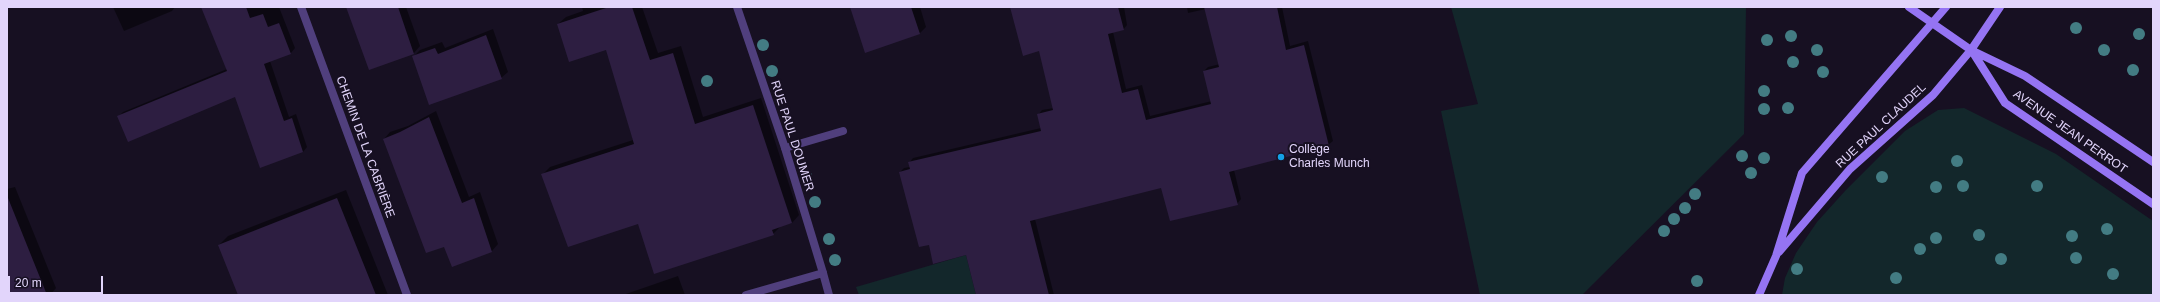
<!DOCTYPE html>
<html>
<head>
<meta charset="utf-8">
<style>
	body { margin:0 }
	#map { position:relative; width:2160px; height:302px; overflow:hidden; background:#171022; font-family:Arial,sans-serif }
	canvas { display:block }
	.frame { position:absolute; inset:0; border:8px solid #e2d5fb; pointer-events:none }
	.scale { position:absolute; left:8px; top:276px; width:95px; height:18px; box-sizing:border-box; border:2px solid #e2d5fb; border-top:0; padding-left:5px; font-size:12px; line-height:14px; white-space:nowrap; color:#e2d5fb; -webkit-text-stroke:3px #171022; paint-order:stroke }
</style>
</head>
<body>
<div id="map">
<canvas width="2160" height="302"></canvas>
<div class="frame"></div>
<div class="scale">20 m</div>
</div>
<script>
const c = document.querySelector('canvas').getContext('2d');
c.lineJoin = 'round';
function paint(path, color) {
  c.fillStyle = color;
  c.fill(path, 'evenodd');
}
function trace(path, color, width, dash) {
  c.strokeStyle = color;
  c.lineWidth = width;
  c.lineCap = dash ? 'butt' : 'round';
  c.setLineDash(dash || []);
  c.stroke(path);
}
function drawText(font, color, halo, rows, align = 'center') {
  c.font = font + ' Arial,sans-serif';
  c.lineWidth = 4;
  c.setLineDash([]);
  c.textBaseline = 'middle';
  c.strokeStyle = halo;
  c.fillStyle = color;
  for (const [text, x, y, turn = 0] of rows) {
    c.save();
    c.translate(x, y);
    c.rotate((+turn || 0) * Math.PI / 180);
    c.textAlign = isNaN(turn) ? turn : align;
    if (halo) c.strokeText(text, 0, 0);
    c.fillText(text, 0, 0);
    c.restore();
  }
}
paint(new Path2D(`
	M 1451,7 L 1746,7 L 1744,134 L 1582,295 L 1480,295 L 1441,111 L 1478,104 Z
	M 1964,108 L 2056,154 L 2153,221 L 2153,295 L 1782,295 L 1785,278 L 1796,253 L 1817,222 L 1845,191 L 1905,131 L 1938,110 Z
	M 966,255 L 976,295 L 859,295 L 856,287 Z`), '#13272b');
paint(new Path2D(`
	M 113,7 L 175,7 L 172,11 L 124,31 Z
	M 202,7 L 279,7 L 295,48 L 291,53 L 270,61 L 289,117 L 296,114 L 307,147 L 303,152 L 236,95 L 118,117 L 123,112 L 227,69 Z
	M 347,7 L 406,7 L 420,46 L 414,53 L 370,69 Z
	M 582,7 L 642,7 L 658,53 L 681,46 L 703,117 L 761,98 L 799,215 L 792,223 L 781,226 L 773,234 L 638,222 L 543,174 L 550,167 L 633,140 L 607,49 L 558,24 L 566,17 L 583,11 Z
	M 851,7 L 920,7 L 926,27 L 920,33 Z
	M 1011,7 L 1124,7 L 1127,25 L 1123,30 L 1113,32 L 1126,89 L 1142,85 L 1150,116 L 1212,101 L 1204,71 L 1208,67 L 1220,64 L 1206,9 L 1188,13 L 1187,7 L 1282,7 L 1290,46 L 1308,41 L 1333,141 L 1328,145 L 1234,170 L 1241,199 L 1237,204 L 1161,187 L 1035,219 L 1054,295 L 977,295 L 967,254 L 929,244 L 900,172 L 904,168 L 910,167 L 909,163 L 913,158 L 1041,128 L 1038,115 L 1042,110 L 1054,108 L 1040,50 Z
	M 493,29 L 508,72 L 501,78 L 413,57 L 420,50 L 442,42 L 445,48 Z
	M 436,111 L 469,197 L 480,192 L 498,244 L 492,251 L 453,265 L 445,245 L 384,139 L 390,132 L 408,126 Z
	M 15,187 L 56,288 L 50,295 L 7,295 L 7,189 Z
	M 346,190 L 388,295 L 239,295 L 219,245 L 228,236 Z
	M 678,276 L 685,295 L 623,295 Z`), '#0007');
paint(new Path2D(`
	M 201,7 L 246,7 L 250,18 L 263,14 L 268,27 L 279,23 L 291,54 L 264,64 L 284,121 L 292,118 L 303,152 L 260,168 L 235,97 L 128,142 L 117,116 L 227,71 Z
	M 346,7 L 398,7 L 414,54 L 369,70 Z
	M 609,7 L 632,7 L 650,60 L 673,53 L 695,124 L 753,105 L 792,223 L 772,230 L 774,235 L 654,274 L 638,224 L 568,247 L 541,174 L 634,144 L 606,50 L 569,62 L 557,24 Z
	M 850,7 L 911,7 L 920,34 L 865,53 Z
	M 1010,7 L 1118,7 L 1124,30 L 1108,34 L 1122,93 L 1138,89 L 1146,120 L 1211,104 L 1203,71 L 1219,67 L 1204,7 L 1277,7 L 1286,50 L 1304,45 L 1329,146 L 1229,172 L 1238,205 L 1170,221 L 1161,188 L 1030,221 L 1049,295 L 976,295 L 966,255 L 933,264 L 929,245 L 919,247 L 899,172 L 910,169 L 908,162 L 1041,131 L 1037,114 L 1053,110 L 1039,51 L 1023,56 Z
	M 486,35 L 502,79 L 429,105 L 412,56 L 435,48 L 438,54 Z
	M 429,117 L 462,203 L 474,198 L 492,252 L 452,267 L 444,247 L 426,253 L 383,139 L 400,132 Z
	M 7,198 L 8,198 L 47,295 L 7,295 Z
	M 337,198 L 376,295 L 238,295 L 218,245 Z`), '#2d1e41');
trace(new Path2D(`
	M 823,273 L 785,148 L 843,131`), '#503f7d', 8);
trace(new Path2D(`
	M 301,7 L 407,295
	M 737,7 L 785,148
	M 746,295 L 823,273 L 829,295`), '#503f7d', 8);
trace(new Path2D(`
	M 1909,7 L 1971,50 L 2025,76 L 2153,162
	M 1972,51 L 2005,103 L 2153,204
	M 1779,252 L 1850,169 L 1933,95 L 1971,50 L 2000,7
	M 1759,295 L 1776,256 L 1802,173 L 1946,7`), '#9574f3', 8);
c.fillStyle = '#437c83';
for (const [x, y] of [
	[2076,28],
	[2139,34],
	[1791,36],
	[1767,40],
	[763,45],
	[1817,50],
	[2104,50],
	[1793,62],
	[2133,70],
	[772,71],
	[1823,72],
	[707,81],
	[1764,91],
	[1788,108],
	[1764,109],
	[1742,156],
	[1764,158],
	[1957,161],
	[1751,173],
	[806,176],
	[1882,177],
	[1963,186],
	[2037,186],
	[1936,187],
	[1695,194],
	[815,202],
	[1685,208],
	[1674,219],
	[2107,229],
	[1664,231],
	[1979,235],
	[2072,236],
	[1936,238],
	[829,239],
	[1920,249],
	[2076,258],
	[2001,259],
	[835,260],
	[1797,269],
	[2113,274],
	[1896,278],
	[1697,281]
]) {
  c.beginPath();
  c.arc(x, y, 6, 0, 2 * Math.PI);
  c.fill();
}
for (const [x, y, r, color] of [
	[1281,157,4,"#14a0e7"]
]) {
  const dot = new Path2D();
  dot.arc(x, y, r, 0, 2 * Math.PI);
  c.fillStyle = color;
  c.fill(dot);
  trace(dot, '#171022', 1.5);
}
drawText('12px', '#e2d5fb', '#171022', [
	["RUE PAUL CLAUDEL",1881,126,-43],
	["AVENUE JEAN PERROT",2070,132,35],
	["RUE PAUL DOUMER",792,136,72],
	["CHEMIN DE LA CABRIÈRE",365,147,70]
]);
drawText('12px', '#e2d5fb', '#171022', [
	["Collège",1289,150],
	["Charles Munch",1289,164]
], 'left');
</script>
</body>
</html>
